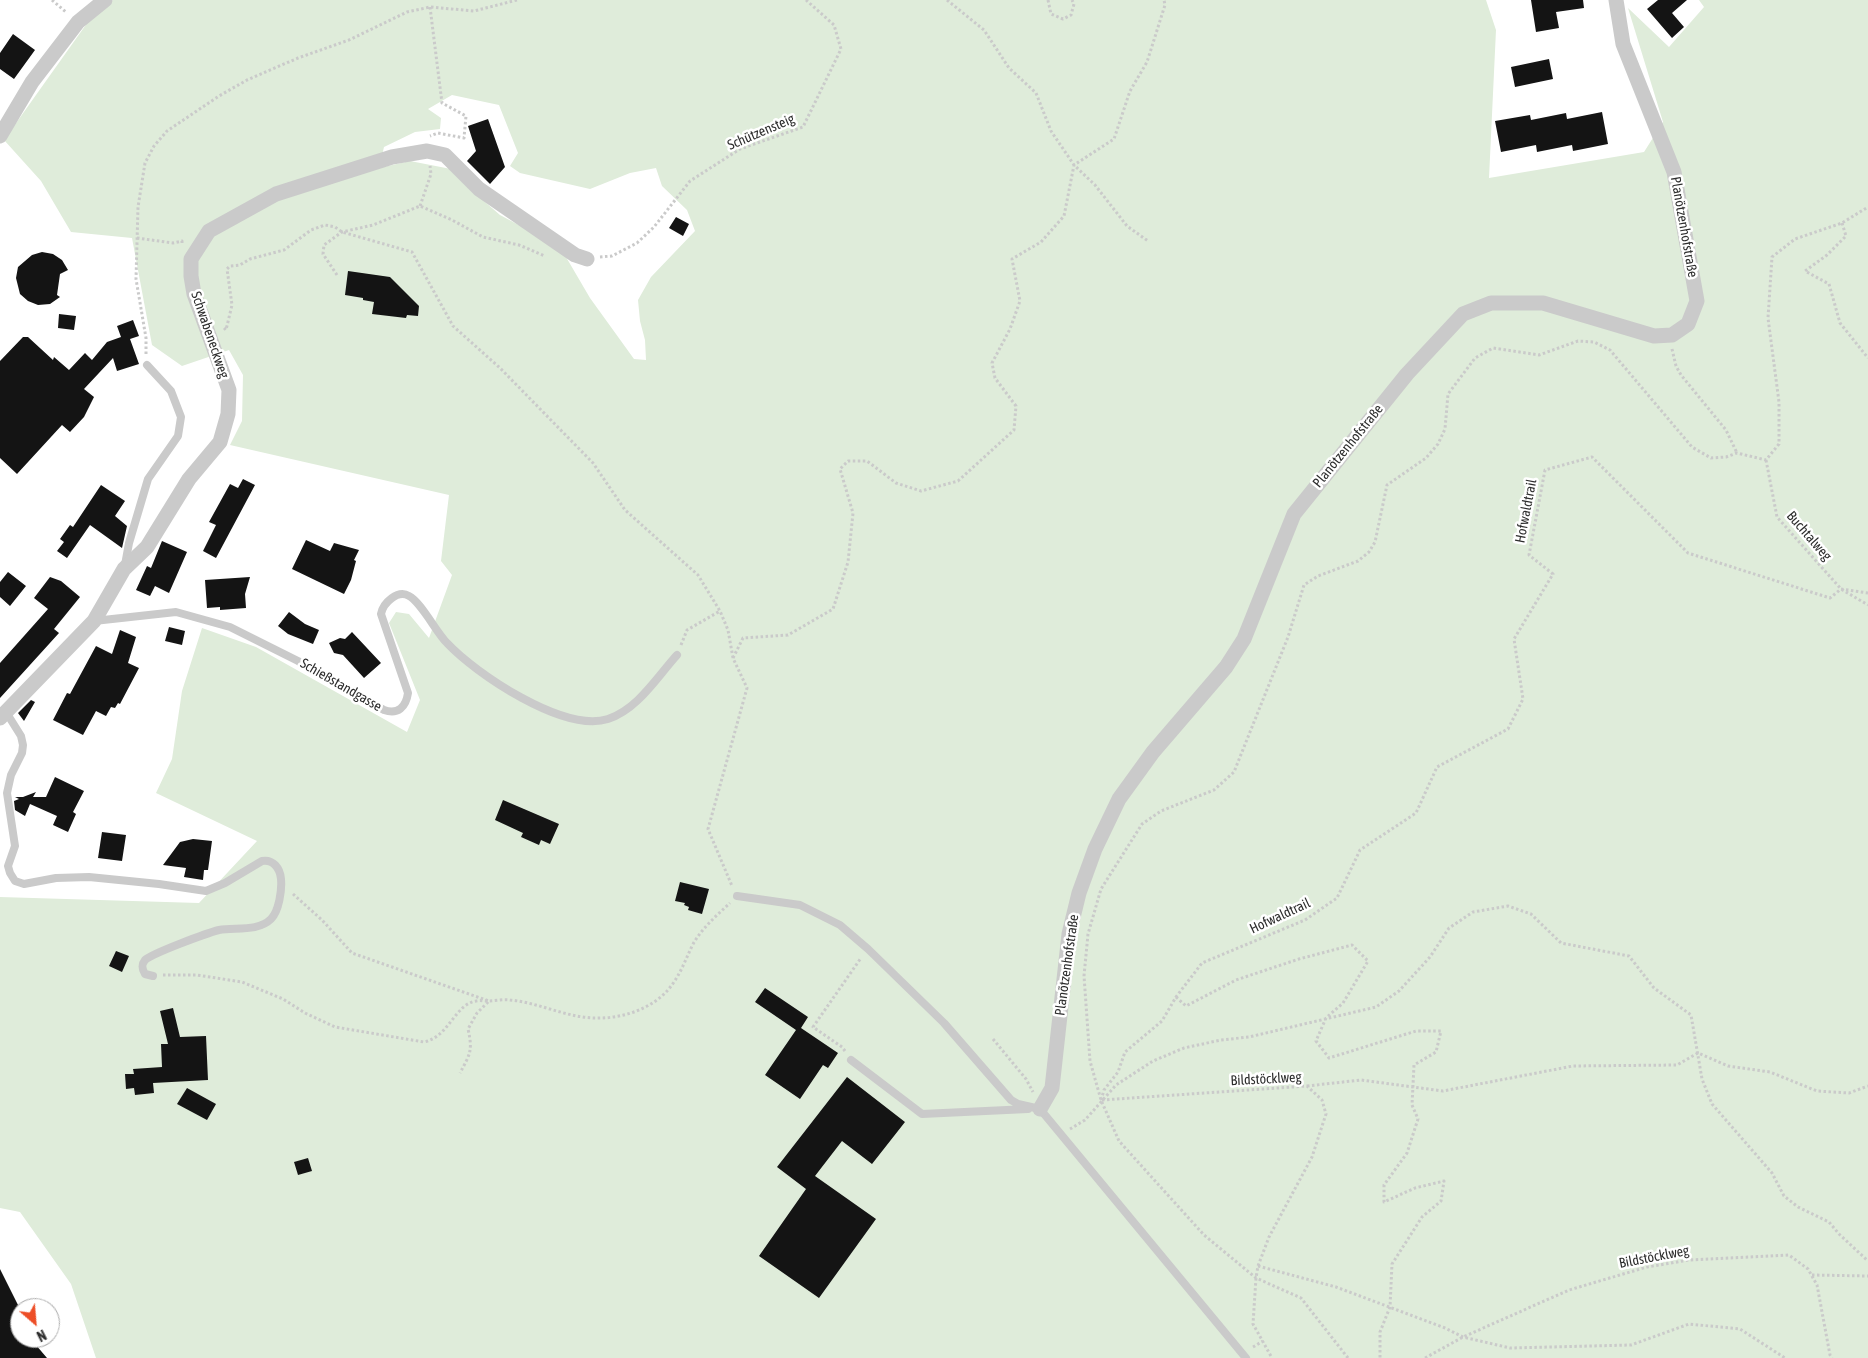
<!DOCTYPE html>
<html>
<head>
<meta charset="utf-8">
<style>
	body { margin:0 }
	#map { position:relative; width:1868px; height:1358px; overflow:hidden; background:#fff; font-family:"Asap Condensed",sans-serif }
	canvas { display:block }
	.north { position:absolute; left:10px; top:1298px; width:50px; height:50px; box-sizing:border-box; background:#fff; border:1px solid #ababab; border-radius:50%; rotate:153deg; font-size:14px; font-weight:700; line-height:20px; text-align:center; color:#2d2d2d }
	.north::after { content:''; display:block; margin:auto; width:18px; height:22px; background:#ed4e27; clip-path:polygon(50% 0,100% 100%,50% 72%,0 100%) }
</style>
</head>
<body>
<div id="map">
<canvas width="1868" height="1358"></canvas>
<div class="north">N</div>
</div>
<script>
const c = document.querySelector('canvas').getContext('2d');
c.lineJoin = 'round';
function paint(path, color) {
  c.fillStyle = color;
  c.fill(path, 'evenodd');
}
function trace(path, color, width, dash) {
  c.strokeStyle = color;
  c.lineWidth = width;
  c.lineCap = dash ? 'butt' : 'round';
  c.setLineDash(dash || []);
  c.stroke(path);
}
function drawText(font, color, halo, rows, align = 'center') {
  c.font = font + ' "Asap Condensed",sans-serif';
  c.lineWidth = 5;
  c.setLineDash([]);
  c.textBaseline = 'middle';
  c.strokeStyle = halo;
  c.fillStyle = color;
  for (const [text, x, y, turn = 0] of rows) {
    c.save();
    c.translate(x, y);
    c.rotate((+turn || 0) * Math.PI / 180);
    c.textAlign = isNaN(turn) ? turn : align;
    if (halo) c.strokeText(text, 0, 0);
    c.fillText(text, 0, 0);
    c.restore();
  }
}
paint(new Path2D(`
	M 113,0 L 1486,0 L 1496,30 L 1489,178 L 1644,152 L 1663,122 L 1628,8 L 1669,47 L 1704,7 L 1699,0 L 1868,0 L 1868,1358 L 96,1358 L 71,1284 L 20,1212 L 0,1208 L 0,897 L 199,903 L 257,841 L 156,793 L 172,759 L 182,691 L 202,628 L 256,647 L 407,732 L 420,700 L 389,623 L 396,612 L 409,614 L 429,638 L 452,575 L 441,561 L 449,495 L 230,445 L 242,421 L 243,375 L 229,350 L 182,366 L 152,345 L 132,238 L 71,232 L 41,181 L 4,140 L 90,19 ZM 452,95 L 499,105 L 518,153 L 510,166 L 520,173 L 590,189 L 630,173 L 656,168 L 662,186 L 687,210 L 695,231 L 651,277 L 638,300 L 640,321 L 645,340 L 646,360 L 634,359 L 590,298 L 566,257 L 530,231 L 500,215 L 469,188 L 451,169 L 410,161 L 379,168 L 384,147 L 415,132 L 440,129 L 441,118 L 428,109 Z`), '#dfecda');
paint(new Path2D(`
	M 1531,0 L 1583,0 L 1584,8 L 1556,12 L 1559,28 L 1536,32 Z
	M 1658,0 L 1687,0 L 1672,13 L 1684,27 L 1672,38 L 1647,9 Z
	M 13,34 L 35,50 L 14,79 L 0,69 L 0,53 Z
	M 1549,59 L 1553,79 L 1515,87 L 1511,67 Z
	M 1602,112 L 1608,144 L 1573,151 L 1572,145 L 1537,152 L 1536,145 L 1501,152 L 1495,121 L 1530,115 L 1531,120 L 1566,113 L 1567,119 Z
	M 488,119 L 505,167 L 490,184 L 467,161 L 476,151 L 468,126 Z
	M 676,217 L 689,224 L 683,236 L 669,228 Z
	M 42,252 L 53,254 L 62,260 L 68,270 L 60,274 L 57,295 L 60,297 L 50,304 L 38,305 L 28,301 L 20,294 L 16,278 L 18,267 L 32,255 Z
	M 348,271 L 390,277 L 419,306 L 418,316 L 407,315 L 406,318 L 372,314 L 374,302 L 363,300 L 363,298 L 345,295 Z
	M 59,314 L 76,316 L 74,330 L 58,328 Z
	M 133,320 L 139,336 L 130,339 L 139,364 L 117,371 L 113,358 L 84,389 L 94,397 L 84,417 L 70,432 L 62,425 L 17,474 L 0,458 L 0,361 L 23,337 L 28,337 L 53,360 L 54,357 L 69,370 L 85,353 L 92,360 L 107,342 L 121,337 L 117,326 Z
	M 243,479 L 255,485 L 216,558 L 203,551 L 216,525 L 209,522 L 230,484 L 238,488 Z
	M 101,485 L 125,501 L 115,516 L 127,526 L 122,548 L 90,525 L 67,558 L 57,551 L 64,542 L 60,539 L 70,525 L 73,527 Z
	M 306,540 L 330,551 L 334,543 L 359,550 L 354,560 L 356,561 L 351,580 L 344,594 L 292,569 Z
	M 162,541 L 187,552 L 169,593 L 155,586 L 150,596 L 136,590 L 147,566 L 151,568 Z
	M 8,572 L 26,586 L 10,606 L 0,597 L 0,582 Z
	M 50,577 L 61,581 L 80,597 L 54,629 L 59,633 L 0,698 L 0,663 L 48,609 L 34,598 Z
	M 250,577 L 245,594 L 246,608 L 220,610 L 220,607 L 207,608 L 205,580 Z
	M 289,612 L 305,624 L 319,630 L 313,644 L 288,634 L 278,626 Z
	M 169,627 L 185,631 L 182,645 L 165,641 Z
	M 120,630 L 136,637 L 128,663 L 139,668 L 120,704 L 118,703 L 115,708 L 111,707 L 106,716 L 96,711 L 83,735 L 53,720 L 67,693 L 70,694 L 96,646 L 112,654 Z
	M 352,632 L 381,663 L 364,678 L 343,655 L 334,653 L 329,643 L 340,638 L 345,639 Z
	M 31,700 L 35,702 L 24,721 L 18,713 Z
	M 55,777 L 84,791 L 73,812 L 76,814 L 68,832 L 53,825 L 57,816 L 30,804 L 25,816 L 15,810 L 14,801 L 19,799 L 15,797 L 23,797 L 36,792 L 33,797 L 46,797 Z
	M 503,800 L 559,824 L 550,844 L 541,840 L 539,845 L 521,837 L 523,833 L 495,820 Z
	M 102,832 L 126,835 L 122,861 L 98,858 Z
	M 193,839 L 212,841 L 208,870 L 204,870 L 203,880 L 184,877 L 186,868 L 163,865 L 180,842 Z
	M 680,882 L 709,889 L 702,914 L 688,910 L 689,907 L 684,905 L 685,903 L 675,901 Z
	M 116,951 L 129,956 L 122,972 L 109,966 Z
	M 765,988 L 808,1017 L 801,1028 L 838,1053 L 828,1068 L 823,1065 L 800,1099 L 765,1075 L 796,1030 L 755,1002 Z
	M 173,1008 L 180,1037 L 206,1036 L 208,1080 L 153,1083 L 154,1093 L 135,1095 L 134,1088 L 126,1089 L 125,1074 L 134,1074 L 133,1069 L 162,1067 L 161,1044 L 168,1044 L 160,1011 Z
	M 847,1077 L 905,1122 L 872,1164 L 842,1141 L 815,1176 L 876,1219 L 819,1298 L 759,1256 L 806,1189 L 777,1167 Z
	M 187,1088 L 216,1104 L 207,1120 L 177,1104 Z
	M 308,1158 L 312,1171 L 298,1175 L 294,1162 Z
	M 0,1269 L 20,1309 L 20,1338 L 30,1338 L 47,1358 L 0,1358 Z`), '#141414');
trace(new Path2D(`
	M 52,0 L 67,13
	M 947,0 L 984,30 L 1009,68 L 1036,93 L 1051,131 L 1074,165 L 1095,185 L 1127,226 L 1148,241
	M 1048,0 L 1051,14 L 1063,19 L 1071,15 L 1074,4 L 1072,0
	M 430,7 L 442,103 L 466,116 L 464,138 L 438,133 L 430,136
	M 420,206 L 431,174 L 430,166
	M 1842,223 L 1846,236 L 1827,255 L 1805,271 L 1829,284 L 1840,323 L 1868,358
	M 137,238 L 173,243 L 182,241 L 182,243
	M 600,257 L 612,256 L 637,243 L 654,227 L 690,181 L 740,149 L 803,127 L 841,49 L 834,25 L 806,0
	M 337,275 L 323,254 L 324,245 L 342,232 L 373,225 L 420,206 L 452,220 L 483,237 L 519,245 L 545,256
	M 224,328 L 226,330 L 232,305 L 227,269 L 230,266 L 240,265 L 250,259 L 284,250 L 311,230 L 325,225 L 335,227 L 342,232 L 412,252 L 453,326 L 500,368 L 593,463 L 625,510 L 698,575 L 720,611 L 728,630 L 733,658 L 747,688 L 708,829 L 732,886
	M 1672,349 L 1676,366 L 1681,375 L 1726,430 L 1737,453
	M 146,354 L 146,338 L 136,279 L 138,207 L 145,163 L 154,146 L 167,131 L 219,96 L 247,80 L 298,58 L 349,40 L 407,12 L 430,7 L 474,11 L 517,0
	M 1766,460 L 1777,517 L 1841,589 L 1868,605
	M 681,645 L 687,630 L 720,611
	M 733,658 L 743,638 L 788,635 L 833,609 L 848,562 L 853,513 L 840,469 L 848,461 L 867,461 L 896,483 L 921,491 L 958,481 L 1014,430 L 1016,406 L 995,378 L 992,363 L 1010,329 L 1020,301 L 1012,259 L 1041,242 L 1064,216 L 1074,165 L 1114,139 L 1130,91 L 1147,62 L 1165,5 L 1164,0
	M 293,894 L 322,920 L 352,953 L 489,1001 L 477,1013 L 468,1029 C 473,1051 470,1054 460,1073
	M 163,975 L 197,975 L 242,982 L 283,999 L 305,1013 L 335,1027 L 424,1042 C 449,1037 455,1004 476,1001 C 480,1000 484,1001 488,1001 C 495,1001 503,999 510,1000 C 533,1002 555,1012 577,1016 C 606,1022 641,1015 663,995 C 678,981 684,963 692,946 C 701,929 716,916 730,903
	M 1176,997 L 1186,1006 L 1236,980 L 1299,959 L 1352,945 L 1368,961 L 1343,1003 L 1326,1018 L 1316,1041 L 1329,1058 L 1416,1031 L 1441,1031 L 1436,1052 L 1414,1065 L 1412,1105 L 1418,1119 L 1407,1153 L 1384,1185 L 1384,1202 L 1415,1188 L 1444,1181 L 1441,1201 L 1422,1217 L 1392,1264 L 1390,1307 L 1380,1332 L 1380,1358
	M 993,1039 L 1026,1079 L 1033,1092
	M 845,1051 L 842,1047 L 813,1027 L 861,958
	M 1307,1086 L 1361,1080 L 1443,1091 L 1573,1066 L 1677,1065 L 1698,1053 L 1728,1066 L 1770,1072 L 1817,1091 L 1849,1093 L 1868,1086
	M 1101,1100 L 1104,1090 L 1118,1072 L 1125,1052 L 1162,1021 L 1176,997 L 1202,963 L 1305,920 L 1337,898 L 1360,850 L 1416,813 L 1437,767 L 1508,729 L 1523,699 L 1514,639 L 1553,574 L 1529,555 L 1545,470 L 1592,457 L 1688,553 L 1830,598 L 1841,589 L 1868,593
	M 1102,1100 L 1307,1086 L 1322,1100 L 1326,1114 L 1312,1157 L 1269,1237 L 1258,1266 L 1256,1278 L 1253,1324 L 1272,1358
	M 1070,1129 L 1085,1120 L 1116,1085 L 1153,1061 L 1184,1048 L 1221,1040 L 1249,1037 L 1376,1007 L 1399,991 L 1430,957 L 1449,928 L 1473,912 L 1508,906 L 1531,914 L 1561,943 L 1629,956 L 1654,988 L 1691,1015 L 1702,1079 L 1712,1104 L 1772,1173 L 1784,1196 L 1798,1207 L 1829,1222 L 1839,1234 L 1868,1261
	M 1258,1266 L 1336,1287 L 1445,1328 L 1463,1337 L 1510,1348 L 1631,1345 L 1689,1324 L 1740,1329 L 1785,1358
	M 1812,1275 L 1868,1276
	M 1253,1347 L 1263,1341
	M 1348,1358 L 1301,1298 L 1256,1278 L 1204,1235 L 1119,1141 L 1101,1100 L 1090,1061 L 1084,976 L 1088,934 L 1101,889 L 1142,824 L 1161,811 L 1214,790 L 1234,772 L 1288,637 L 1304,585 L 1318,576 L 1358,561 L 1369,552 L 1375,542 L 1387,485 L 1426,458 L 1438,444 L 1445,429 L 1448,394 L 1475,358 L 1493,348 L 1539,355 L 1578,341 L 1594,342 L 1610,350 L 1692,447 L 1711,458 L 1726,457 L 1737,453 L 1766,460 L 1779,444 L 1779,402 L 1768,318 L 1772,257 L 1795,239 L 1842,223 L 1868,207
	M 1425,1358 L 1463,1337 L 1569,1290 L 1647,1267 L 1689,1260 L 1789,1255 L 1808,1269 L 1817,1285 L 1830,1355 L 1832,1358`), '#cacaca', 3, [2.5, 2.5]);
trace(new Path2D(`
	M 125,565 L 129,543 L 148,479 L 178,436 L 181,417 L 171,391 L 147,365
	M 94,621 L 176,612 L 230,627 L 298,661 L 384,710 C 398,715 406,707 408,693 L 381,614 C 383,603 398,589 409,596 C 421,602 436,632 447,643 C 476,674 564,733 608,719 C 638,709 657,677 677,655
	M 6,712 L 21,736 L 23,745 L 22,753 L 11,775 L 7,793 L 15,846 L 8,866 L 10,873 L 15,881 L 24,884 L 56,878 L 89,877 L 159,884 L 206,891 L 225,883 L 262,861 C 273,859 280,868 281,879 C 282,890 279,911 271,919 C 258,932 235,927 219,930 C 207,933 153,953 145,960 C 141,965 142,969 145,974 L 153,976
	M 737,896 L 800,905 L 840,925 L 868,949 L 944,1023 L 1011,1100 L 1018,1104 L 1040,1109 L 1246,1358
	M 851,1060 L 922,1114 L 1028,1109`), '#cacaca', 8);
trace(new Path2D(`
	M 0,136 L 32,82 L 78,22 L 105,0
	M 0,718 L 94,621 L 124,569 L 147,547 L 189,479 L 220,442 L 228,414 L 229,390 L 194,294 L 191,276 L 191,259 L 209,231 L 276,194 L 392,157 L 427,151 L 445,155 L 479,189 L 575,255 L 587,259
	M 1040,1109 L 1052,1088 L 1069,934 L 1079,893 L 1095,849 L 1119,799 L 1153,752 L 1226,667 L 1244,639 L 1294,514 L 1407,374 L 1463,314 L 1491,303 L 1543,303 L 1654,336 L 1672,335 L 1688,324 L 1697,301 L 1674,172 L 1623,44 L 1616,0`), '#cacaca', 15);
drawText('14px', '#2d2d2d', '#fff', [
	["Schützensteig",761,132,-23],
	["Planötzenhofstraße",1684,227,80],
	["Schwabeneckweg",210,335,71],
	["Planötzenhofstraße",1348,446,-51],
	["Hofwaldtrail",1526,511,-79],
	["Buchtalweg",1809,536,49],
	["Schießstandgasse",341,685,30],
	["Hofwaldtrail",1280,916,-25],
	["Planötzenhofstraße",1067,965,-82],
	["Bildstöcklweg",1266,1079,-3],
	["Bildstöcklweg",1654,1257,-11]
]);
</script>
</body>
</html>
